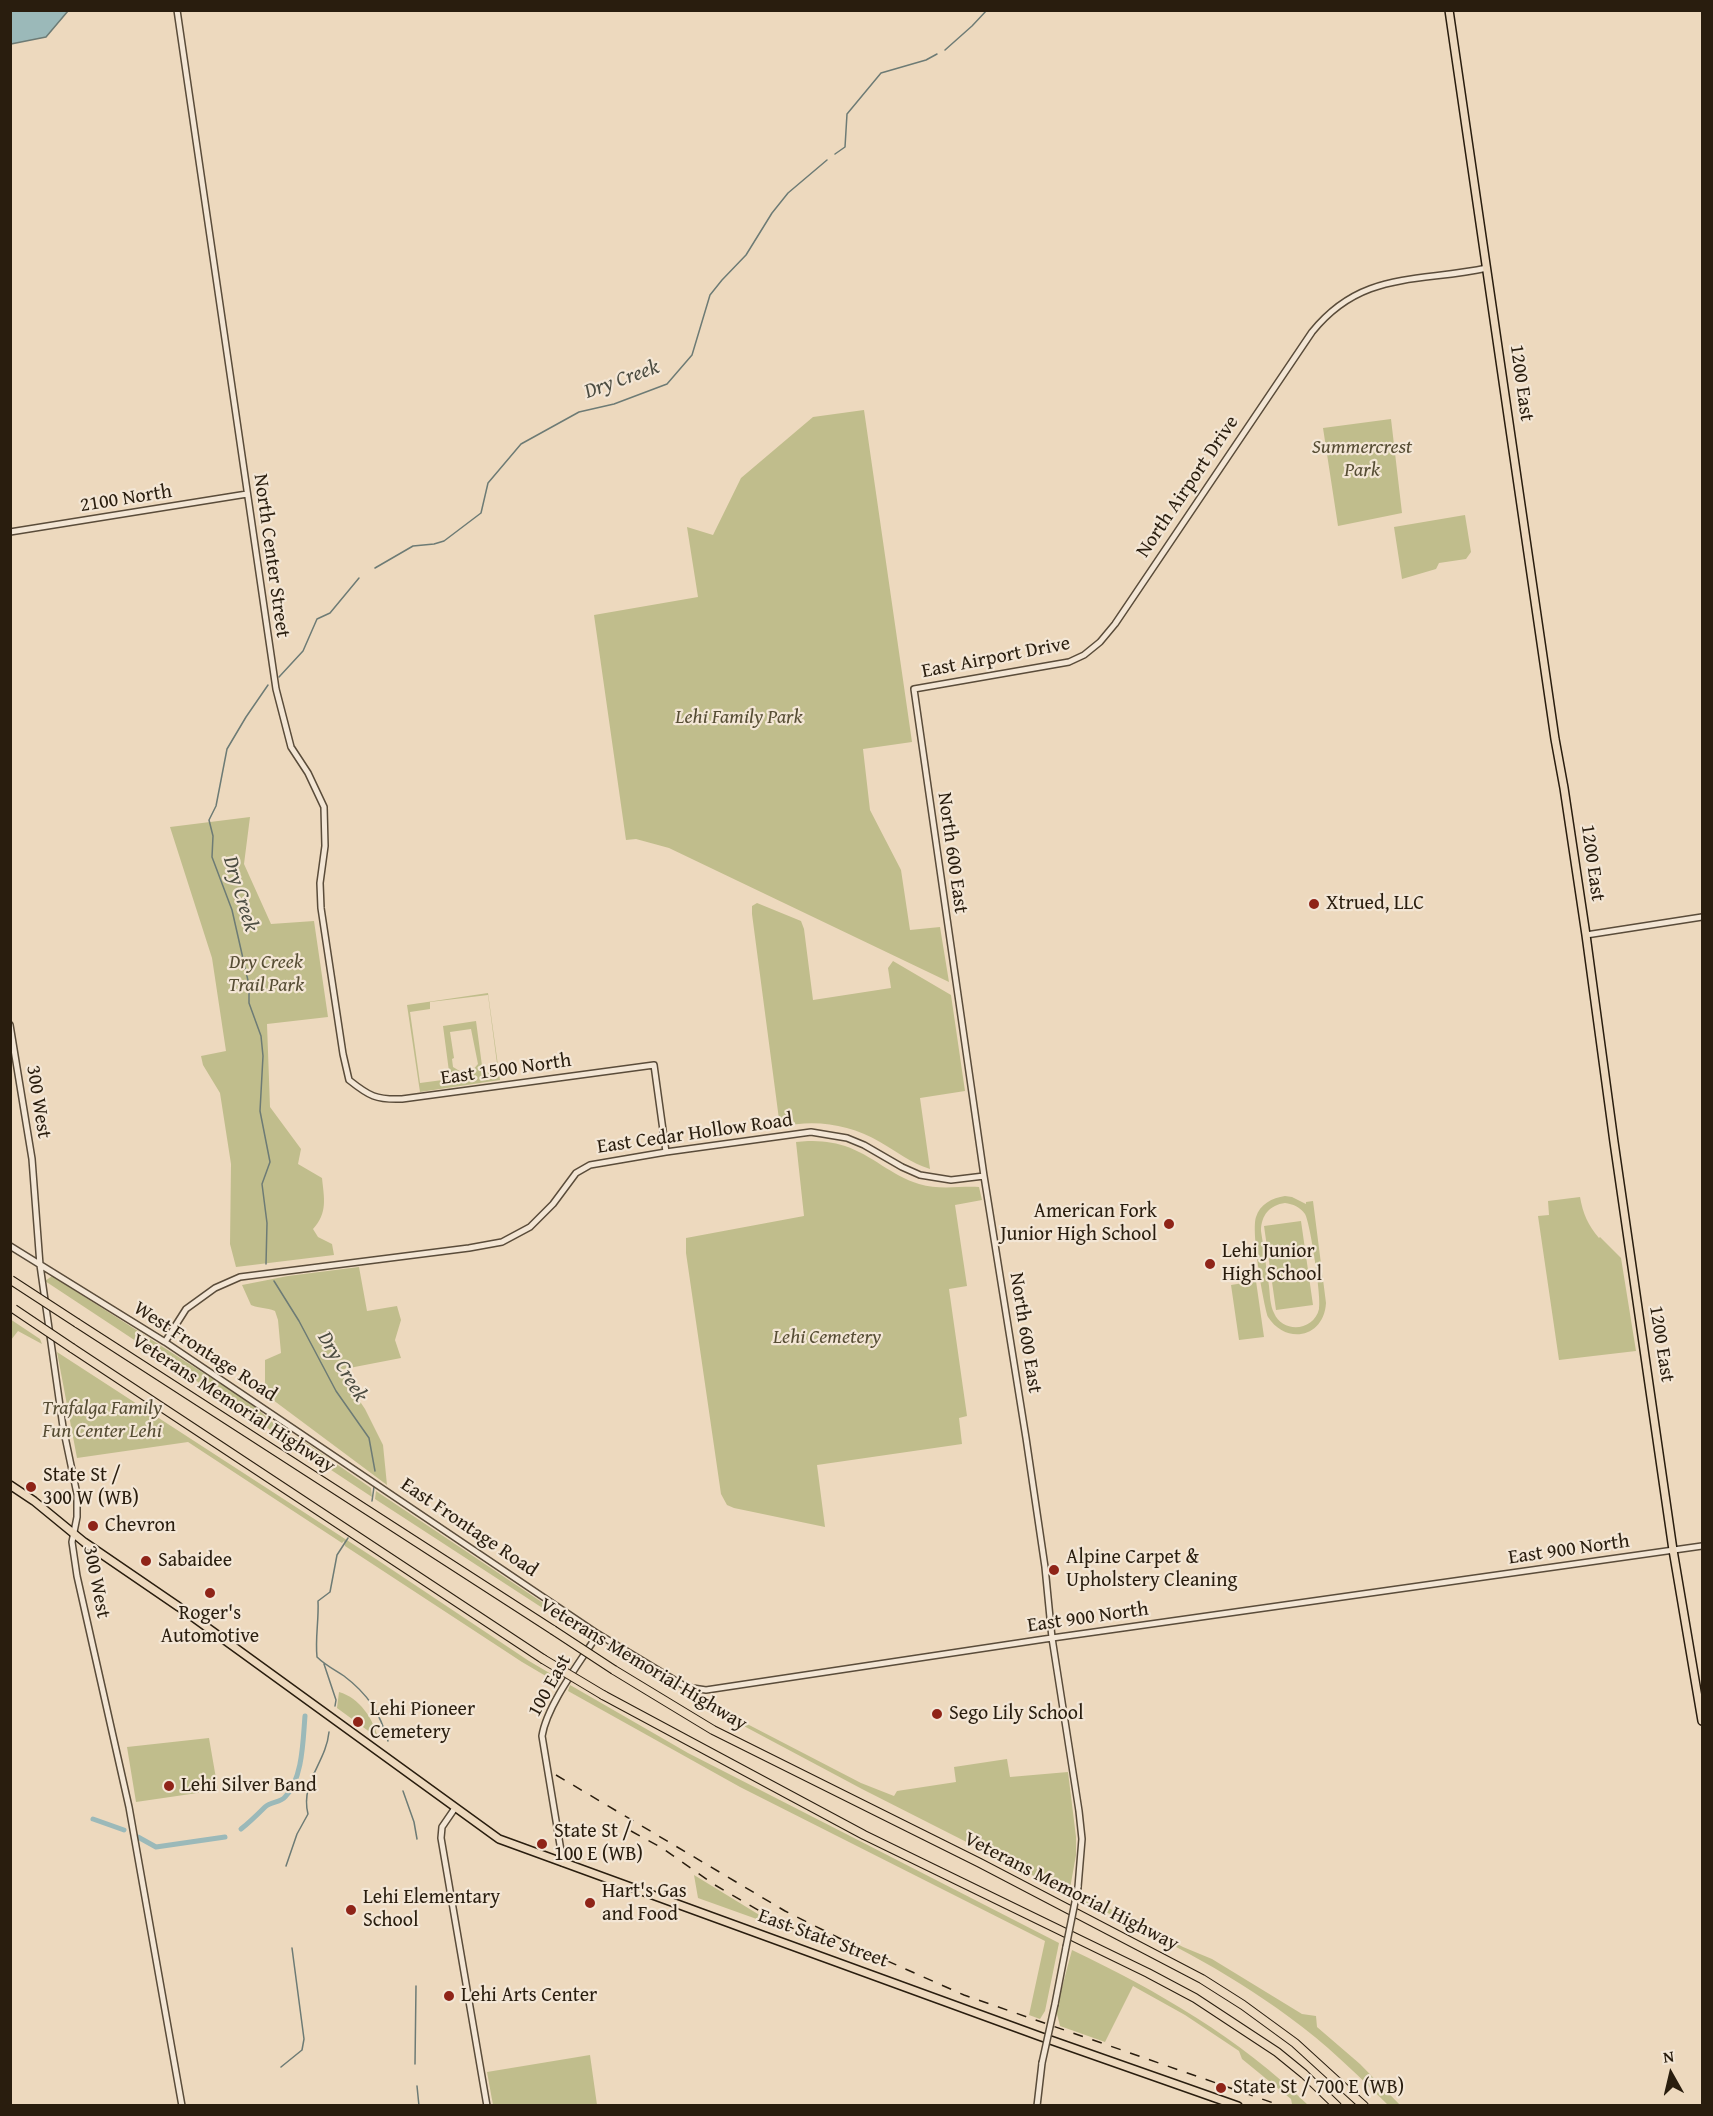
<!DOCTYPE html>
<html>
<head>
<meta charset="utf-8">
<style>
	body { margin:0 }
	#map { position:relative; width:1713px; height:2116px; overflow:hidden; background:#edd9be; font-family:"Gentium Book Plus",serif }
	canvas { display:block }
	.frame { position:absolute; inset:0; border:12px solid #291d0e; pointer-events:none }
	.north { position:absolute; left:1641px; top:2044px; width:60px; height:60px; -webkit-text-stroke:4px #f3e6d5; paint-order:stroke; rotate:352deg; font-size:16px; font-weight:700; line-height:24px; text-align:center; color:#291d0e }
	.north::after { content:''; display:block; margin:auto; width:21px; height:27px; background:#291d0e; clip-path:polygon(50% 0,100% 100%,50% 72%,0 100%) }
</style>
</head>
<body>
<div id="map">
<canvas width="1713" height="2116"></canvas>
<div class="frame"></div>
<div class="north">N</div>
</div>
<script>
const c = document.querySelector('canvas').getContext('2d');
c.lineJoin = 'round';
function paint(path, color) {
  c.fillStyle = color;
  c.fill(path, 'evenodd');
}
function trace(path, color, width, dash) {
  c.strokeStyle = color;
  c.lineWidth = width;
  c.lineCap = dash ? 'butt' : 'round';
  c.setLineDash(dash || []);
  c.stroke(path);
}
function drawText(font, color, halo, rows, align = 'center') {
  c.font = font + ' "Gentium Book Plus",serif';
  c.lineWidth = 4.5;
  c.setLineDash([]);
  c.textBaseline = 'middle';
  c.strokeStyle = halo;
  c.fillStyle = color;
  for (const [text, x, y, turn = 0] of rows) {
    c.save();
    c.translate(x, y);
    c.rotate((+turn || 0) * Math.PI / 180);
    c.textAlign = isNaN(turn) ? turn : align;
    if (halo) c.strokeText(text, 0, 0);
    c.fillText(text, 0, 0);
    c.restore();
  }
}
paint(new Path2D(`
	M 864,410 L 912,742 L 863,749 L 870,810 L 901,870 L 910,930 L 940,927 L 949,982 L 669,848 L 636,839 L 626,840 L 594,615 L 698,597 L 687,527 L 713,535 L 741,478 L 813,417 Z
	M 1391,419 L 1402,513 L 1338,526 L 1323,428 Z
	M 1465,515 L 1471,552 L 1466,559 L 1439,563 L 1436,569 L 1402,579 L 1394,527 Z
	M 250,817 L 244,864 L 271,924 L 314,921 L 328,1017 L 267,1024 L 270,1107 L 301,1149 L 298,1164 L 322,1178 C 324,1198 328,1213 313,1229 L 318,1237 L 332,1244 L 334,1255 L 236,1267 L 230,1244 L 231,1164 L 220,1093 L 203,1065 L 201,1056 L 226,1051 L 212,958 L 170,827 Z
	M 757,903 L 801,921 L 804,929 L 813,1000 L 891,988 L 888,968 L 893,961 L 951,995 L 965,1091 L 920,1098 L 930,1169 C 911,1163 897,1152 880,1142 C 849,1124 815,1119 780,1127 L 752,914 L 752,906 Z
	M 488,993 L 500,1080 L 420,1092 L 407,1005 ZM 488,995 L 498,1071 L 483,1073 L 476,1021 L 443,1026 L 450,1079 L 420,1083 L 410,1012 L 430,1009 L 430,1002 ZM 471,1029 L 478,1064 L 471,1072 L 463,1073 L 453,1067 L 452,1059 L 454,1058 L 450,1032 Z
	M 808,1141 C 821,1141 833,1142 845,1146 C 872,1155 892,1176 919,1184 C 939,1190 958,1186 979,1187 L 982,1200 L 955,1205 L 967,1286 L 949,1289 L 967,1416 L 959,1418 L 962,1444 L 817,1465 L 825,1527 L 734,1508 L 727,1505 L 721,1494 L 686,1253 L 686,1238 L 804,1216 L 796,1142 Z
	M 1285,1196 L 1292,1197 L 1306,1204 L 1306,1202 L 1313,1201 L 1326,1303 C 1324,1338 1286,1345 1268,1317 C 1263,1302 1251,1231 1256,1217 C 1260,1204 1272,1198 1285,1196 ZM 1285,1203 C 1293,1204 1300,1207 1305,1214 C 1310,1222 1322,1299 1319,1309 C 1314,1331 1283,1334 1274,1313 C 1270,1305 1270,1295 1269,1286 C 1266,1267 1264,1249 1261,1231 C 1261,1215 1270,1205 1285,1203 Z
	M 1580,1197 C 1583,1214 1588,1225 1599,1238 L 1600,1237 L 1621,1258 L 1636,1351 L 1559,1360 L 1538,1216 L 1549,1215 L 1548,1201 Z
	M 1301,1221 L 1313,1305 L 1276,1310 L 1264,1226 Z
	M 359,1267 L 367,1311 L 397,1306 L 401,1320 L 395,1340 L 401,1358 L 339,1370 L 365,1409 L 383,1445 L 387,1485 L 265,1394 L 265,1360 L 281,1353 L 278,1320 L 275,1311 C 266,1307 260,1309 251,1305 L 242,1285 L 288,1276 Z
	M 52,1276 L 252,1404 L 281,1430 L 302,1440 L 371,1488 L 372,1497 L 45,1281 Z
	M 1256,1281 L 1264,1337 L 1239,1340 L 1231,1285 Z
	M 10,1319 L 40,1339 L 42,1344 L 18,1331 L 11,1340 Z
	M 57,1352 L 376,1559 L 529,1661 L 558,1678 L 556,1682 L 522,1662 L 345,1546 L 344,1541 L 342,1543 L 188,1442 L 77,1458 Z
	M 376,1491 L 582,1629 L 584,1635 L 375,1499 Z
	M 570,1685 L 688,1753 L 1059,1943 L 1045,2011 L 1040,2019 L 1029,2015 L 1045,1941 L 740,1787 L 568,1691 Z
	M 339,1692 C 360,1698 373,1719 378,1738 L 337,1708 Z
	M 697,1698 L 861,1783 L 894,1796 L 897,1791 L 956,1782 L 954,1767 L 1007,1759 L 1010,1777 L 1068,1772 L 1076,1837 L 1076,1855 L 1069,1894 L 862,1789 L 695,1700 Z
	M 209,1738 L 218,1790 L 136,1802 L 127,1747 Z
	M 694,1875 L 766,1919 L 765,1922 L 698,1898 Z
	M 1082,1901 L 1099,1903 L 1183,1947 L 1212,1959 L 1302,2014 L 1316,2016 L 1317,2027 L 1360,2064 L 1400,2105 L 1388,2105 C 1357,2074 1325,2043 1289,2017 C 1226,1970 1154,1934 1082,1901 Z
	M 1072,1950 C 1158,1991 1239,2038 1308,2105 L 1292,2104 L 1291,2099 L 1242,2059 L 1239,2051 L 1185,2015 L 1133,1986 L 1105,2042 L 1060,2026 L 1056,2010 Z
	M 590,2055 L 597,2105 L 493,2105 L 487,2072 Z`), '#c0bd8c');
const water = new Path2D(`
	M 10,11 L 11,10 L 68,11 L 46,37 L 11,44 Z`);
paint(water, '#9bb9b9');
trace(water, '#6d7b75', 1.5);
trace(new Path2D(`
	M 945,50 L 972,26 L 987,10
	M 835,154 L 845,147 L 847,114 L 881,73 L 926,60 L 937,54
	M 375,568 L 413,546 L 434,544 L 444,541 L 481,513 L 488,483 L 521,444 L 579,412 L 614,404 L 667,384 L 692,355 L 710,295 L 722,280 L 746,255 L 772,213 L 788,193 L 827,160
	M 279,677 L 303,651 L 317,619 L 330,613 L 359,578
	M 266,1264 L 267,1223 L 262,1184 L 270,1162 L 260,1111 L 263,1056 L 261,1036 L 249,1003 L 249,985 L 232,910 L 212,857 L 213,836 L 209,820 L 216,806 L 227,749 L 246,717 L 268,685
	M 274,1281 L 299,1321 L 336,1391 L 369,1438 L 375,1471
	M 372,1501 L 374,1487
	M 348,1538 L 337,1555 L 330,1592 L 318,1601 C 319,1620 315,1638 317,1657 C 325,1665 335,1670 344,1676 C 368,1694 380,1713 388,1741
	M 324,1664 L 336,1700 L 335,1706
	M 403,1791 L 414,1822 L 417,1839
	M 286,1866 L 297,1834 L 308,1814 C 300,1782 326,1763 329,1732
	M 415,2064 L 416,1986
	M 281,2067 L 302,2050 L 304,2039 L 292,1948
	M 417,2086 L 419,2106`), '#6d7b75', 1.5);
trace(new Path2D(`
	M 93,1819 L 124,1830
	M 241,1829 C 250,1822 257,1815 265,1807 C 271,1801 280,1803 285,1797 C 303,1779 303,1739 305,1716
	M 138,1837 L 156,1847 L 225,1837`), '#9bb9b9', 5);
const minor = new Path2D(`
	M 177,10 L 276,689 L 291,747 L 308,773 L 324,807 L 325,846 L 320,883 L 321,908 L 343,1054 L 349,1080 C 369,1096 376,1100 402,1099 L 654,1065 L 666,1152
	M 10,532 L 247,494
	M 1586,935 L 1702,917
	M 10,1025 L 32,1159 L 40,1265 L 63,1427 L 77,1494 L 77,1517 L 72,1542 L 77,1576 L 129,1807 L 182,2106
	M 10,1246 L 165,1342 L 598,1634 L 686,1687 L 706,1690 L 1045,1639 L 1702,1546
	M 165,1342 L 186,1309 L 215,1288 L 240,1277 L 469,1248 L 502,1242 L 530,1227 L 553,1204 L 576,1173 L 590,1165 L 666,1152 L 811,1132 L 847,1138 L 864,1145 L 902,1167 L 920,1175 L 951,1180 L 984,1176
	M 455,1808 L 442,1827 L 441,1838 L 487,2106
	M 563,1863 L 542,1736 C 547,1705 580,1662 598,1634
	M 1078,1887 L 1082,1839 L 1079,1811 L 1052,1638 L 1045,1567 L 1026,1438 L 984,1176 L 914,689 L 1069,662 L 1084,655 L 1100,642 L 1115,624 L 1312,332 C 1362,270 1418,283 1487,268
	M 1055,2004 L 1066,1947
	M 1037,2106 L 1042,2063`);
const major = new Path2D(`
	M 1449,10 L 1555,739 L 1564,788 L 1586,935 L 1614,1142 L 1673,1550 L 1702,1721
	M 10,1485 L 34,1501 L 84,1542 L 179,1607 L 499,1839 L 1039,2036 L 1238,2106`);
const highway = new Path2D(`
	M 77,1323 L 553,1630
	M 72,1348 L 543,1659
	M 614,1670 L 713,1730 L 980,1863 L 1202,1979 L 1243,2005 L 1295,2043 L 1364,2106
	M 603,1695 L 864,1835 L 1148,1973 L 1195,1998 L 1277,2052 L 1304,2074 L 1337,2106`);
trace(minor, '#5a4c3a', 8);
trace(major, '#291d0e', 10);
trace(highway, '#291d0e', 10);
trace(minor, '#f3e6d5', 5);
trace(major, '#edd9be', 7);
trace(highway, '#edd9be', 8);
trace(new Path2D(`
	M 556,1775 L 785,1911 L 865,1951 L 964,1995 L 1282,2106
	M 631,1831 L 662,1848 L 715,1885 L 782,1924 L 837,1946`), '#291d0e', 1.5, [10, 10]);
const minorBridge = new Path2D(`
	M 1066,1947 L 1078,1887
	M 1042,2063 L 1055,2004`);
const highwayBridge = new Path2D(`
	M 11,1280 L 77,1323
	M 14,1309 L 72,1348
	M 553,1630 L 614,1670
	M 543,1659 L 603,1695`);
trace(minorBridge, '#5a4c3a', 8, []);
trace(highwayBridge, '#291d0e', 10, []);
trace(minorBridge, '#f3e6d5', 5);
trace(highwayBridge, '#edd9be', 8);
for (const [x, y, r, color] of [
	[1314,904,6,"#8f2418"],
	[1169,1224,6,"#8f2418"],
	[1210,1264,6,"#8f2418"],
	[31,1487,6,"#8f2418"],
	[93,1526,6,"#8f2418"],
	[146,1561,6,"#8f2418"],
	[1054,1570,6,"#8f2418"],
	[210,1593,6,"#8f2418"],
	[937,1714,6,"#8f2418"],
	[358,1722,6,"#8f2418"],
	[169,1786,6,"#8f2418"],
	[542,1844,6,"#8f2418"],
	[590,1903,6,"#8f2418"],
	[351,1910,6,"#8f2418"],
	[449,1996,6,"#8f2418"],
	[1221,2088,6,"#8f2418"]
]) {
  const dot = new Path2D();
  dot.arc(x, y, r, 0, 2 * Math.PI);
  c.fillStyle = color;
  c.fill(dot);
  trace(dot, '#f3e6d5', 2);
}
drawText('20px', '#291d0e', '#f3e6d5', [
	["1200 East",1521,383,82],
	["North Airport Drive",1188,487,-56],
	["2100 North",126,499,-9],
	["North Center Street",271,556,82],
	["East Airport Drive",996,658,-11],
	["North 600 East",952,853,82],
	["1200 East",1592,863,82],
	["East 1500 North",506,1070,-8],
	["300 West",38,1102,81],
	["East Cedar Hollow Road",695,1134,-8],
	["North 600 East",1025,1333,81],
	["1200 East",1661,1344,81],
	["West Frontage Road",205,1352,33],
	["Veterans Memorial Highway",233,1404,33],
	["East Frontage Road",469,1528,34],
	["East 900 North",1569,1550,-8],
	["300 West",96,1582,79],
	["East 900 North",1088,1618,-8],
	["Veterans Memorial Highway",643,1665,31],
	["100 East",550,1686,-61],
	["Veterans Memorial Highway",1071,1892,27],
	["East State Street",823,1939,20]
]);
drawText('italic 20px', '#564d34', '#f3e6d5', [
	["Summercrest",1362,448],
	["Park",1362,471],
	["Lehi Family Park",739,718],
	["Dry Creek",266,963],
	["Trail Park",266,986],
	["Lehi Cemetery",827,1338],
	["Trafalga Family",102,1409],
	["Fun Center Lehi",102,1432]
]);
drawText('20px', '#291d0e', '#f3e6d5', [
	["Xtrued, LLC",1326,904],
	["American Fork",1157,1212,"right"],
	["Junior High School",1157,1235,"right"],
	["Lehi Junior",1222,1252],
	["High School",1222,1275],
	["State St /",43,1476],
	["300 W (WB)",43,1499],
	["Chevron",105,1526],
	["Alpine Carpet &",1066,1558],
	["Upholstery Cleaning",1066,1581],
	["Sabaidee",158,1561],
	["Roger's",210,1614,"center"],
	["Automotive",210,1637,"center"],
	["Lehi Pioneer",370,1710],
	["Cemetery",370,1733],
	["Sego Lily School",949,1714],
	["Lehi Silver Band",181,1786],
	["State St /",554,1832],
	["100 E (WB)",554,1855],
	["Hart's Gas",602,1892],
	["and Food",602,1915],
	["Lehi Elementary",363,1898],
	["School",363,1921],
	["Lehi Arts Center",461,1996],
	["State St / 700 E (WB)",1233,2088]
], 'left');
drawText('italic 21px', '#4b4c41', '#f3e6d5', [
	["Dry Creek",622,380,-20],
	["Dry Creek",240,894,73],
	["Dry Creek",342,1367,59]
]);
</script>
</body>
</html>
